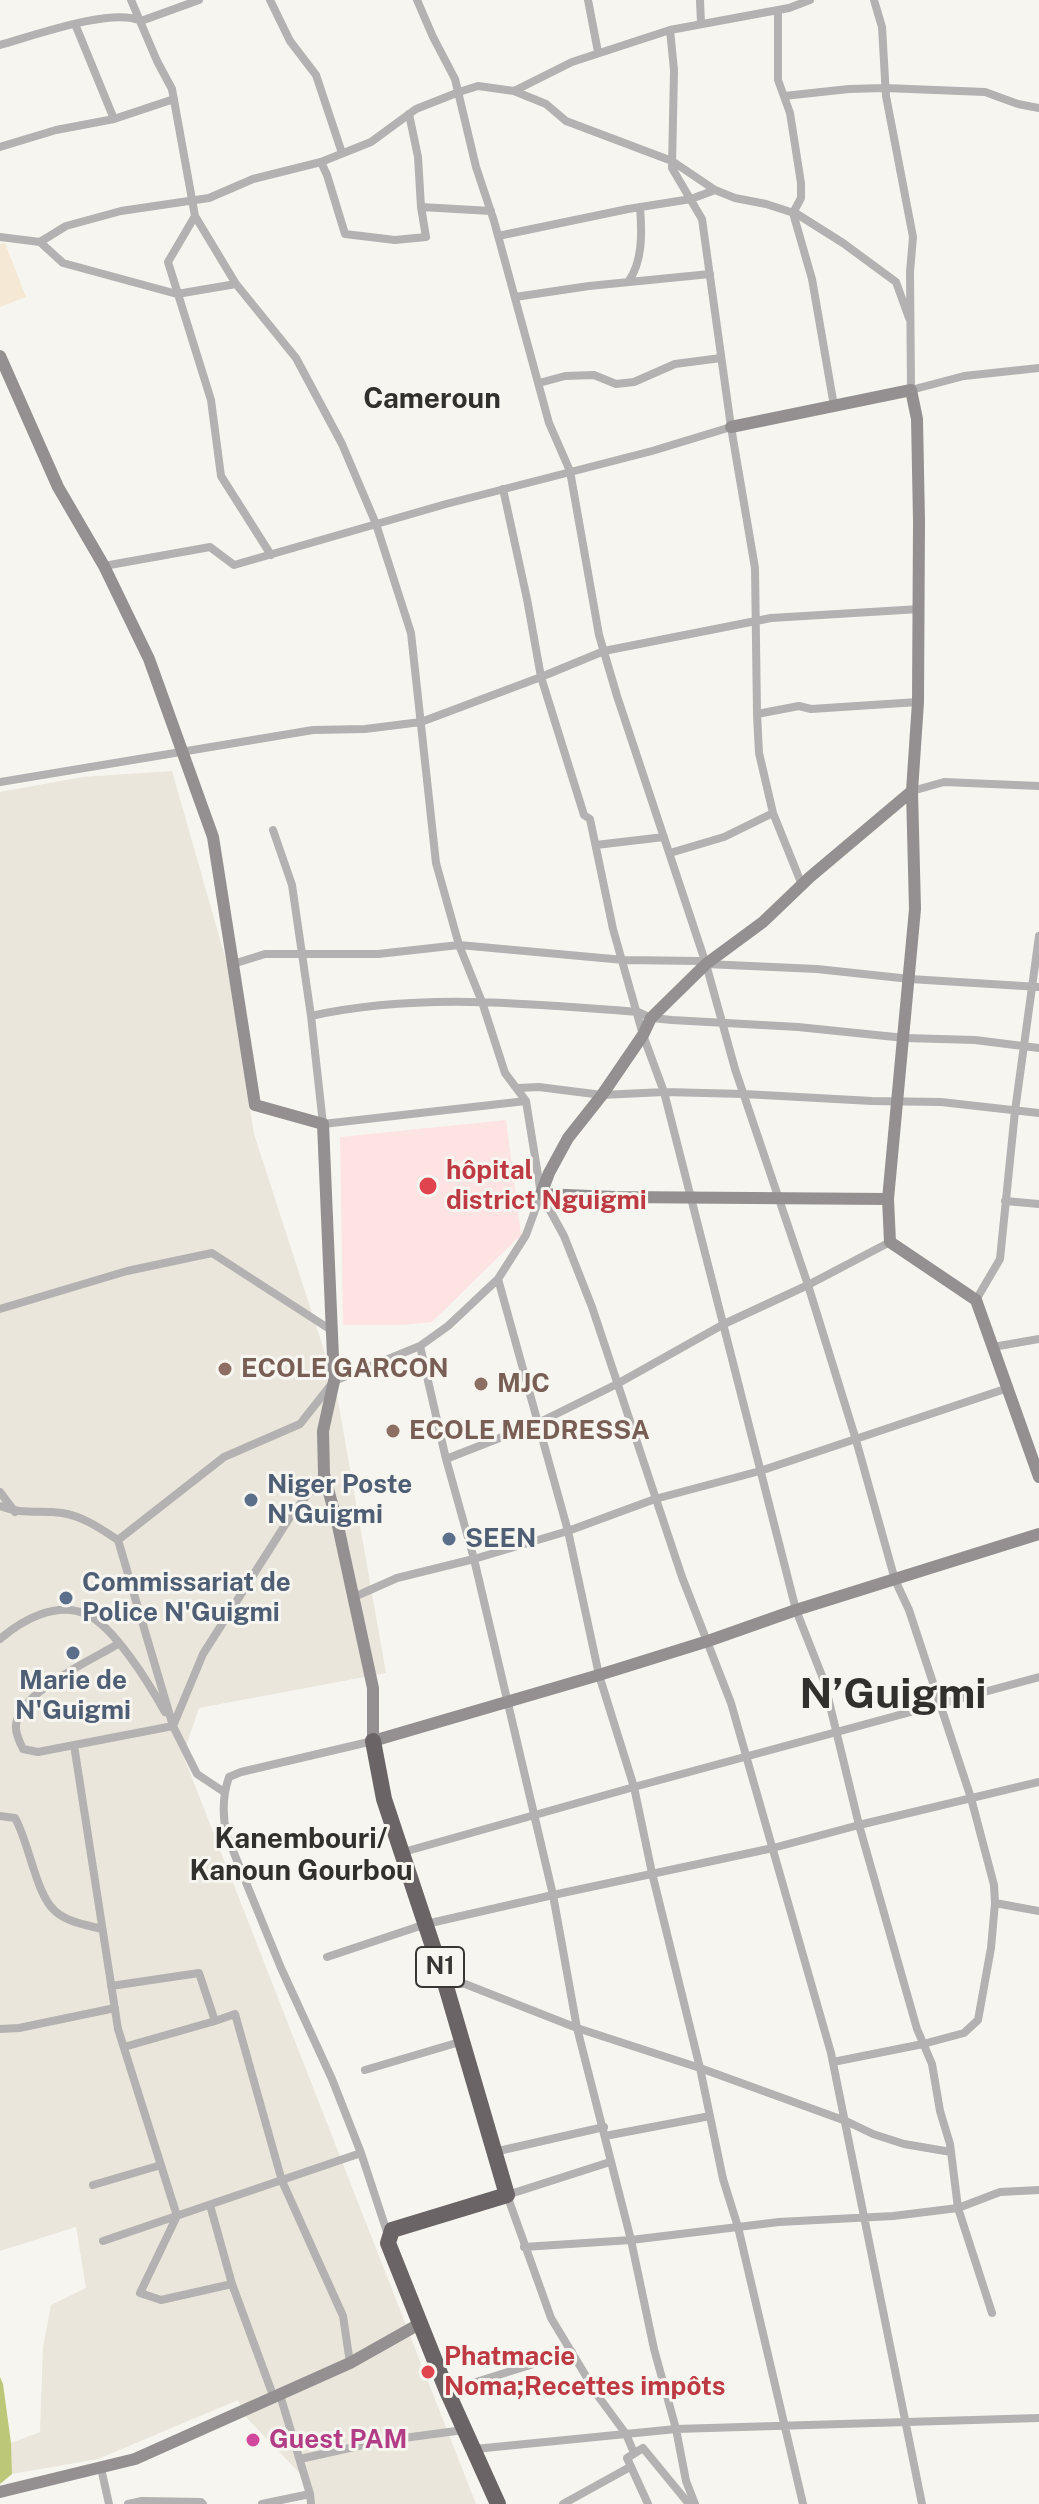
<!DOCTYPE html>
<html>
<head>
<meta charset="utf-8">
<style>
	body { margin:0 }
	canvas { display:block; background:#f6f5ef }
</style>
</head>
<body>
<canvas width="1039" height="2504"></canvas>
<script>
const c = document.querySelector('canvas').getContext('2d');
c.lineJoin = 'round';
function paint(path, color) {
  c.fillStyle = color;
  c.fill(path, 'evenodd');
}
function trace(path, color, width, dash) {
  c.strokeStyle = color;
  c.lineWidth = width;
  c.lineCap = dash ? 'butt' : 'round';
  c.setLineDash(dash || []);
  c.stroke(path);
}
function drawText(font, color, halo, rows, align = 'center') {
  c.font = font + ' "Public Sans",sans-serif';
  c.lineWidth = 6;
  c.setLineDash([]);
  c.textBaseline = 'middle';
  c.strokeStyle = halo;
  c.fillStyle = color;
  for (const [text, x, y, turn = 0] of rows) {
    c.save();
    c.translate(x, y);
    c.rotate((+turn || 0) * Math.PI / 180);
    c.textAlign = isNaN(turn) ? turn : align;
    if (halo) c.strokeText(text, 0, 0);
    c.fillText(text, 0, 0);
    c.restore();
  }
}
paint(new Path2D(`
	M 172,771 L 227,964 L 254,1134 L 335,1384 L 386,1673 L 199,1708 L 183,1755 L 476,2504 L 312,2504 L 307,2481 L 245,2416 L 238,2400 L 98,2459 L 12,2474 L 11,2443 L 40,2432 L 43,2347 L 51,2305 L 86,2288 L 76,2227 L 0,2251 L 0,792 L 82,777 Z`), '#eae6db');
paint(new Path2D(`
	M 5,243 L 26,297 L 0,307 L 0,244 Z`), '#f5e9d5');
paint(new Path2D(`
	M 506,1120 L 521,1235 L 432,1322 L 402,1325 L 343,1325 L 340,1137 Z`), '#fee3e3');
paint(new Path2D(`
	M 0,2377 L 3,2384 L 11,2443 L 12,2474 L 0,2484 Z`), '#bcc778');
trace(new Path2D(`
	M 131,0 L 157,61 L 172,89 L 195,216 L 236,284 L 296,358 L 342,444 L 376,524 L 411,633 L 436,863 L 459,945 L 482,1002 L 505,1073 L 526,1101 L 541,1194 L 564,1236 L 592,1307 L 682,1577 L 731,1703 L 831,2053 L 922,2504
	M 270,0 L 290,41 L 316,75 L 342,153
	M 417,0 L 433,37 L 455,79 L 476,167 L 494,221 L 549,423 L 570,471 L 599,635 L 617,696 L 706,964 L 735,1069 L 808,1285 L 856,1440 L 895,1580 L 909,1610 L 971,1798 L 994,1885 L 995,1903 L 991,1948 L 978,2020 L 964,2033 L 923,2044 L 833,2062
	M 588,0 L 598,52
	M 700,0 L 701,23
	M 874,0 L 882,27 L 886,96 L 913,237 L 910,272 L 911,390 L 964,376 L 1039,368
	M 778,10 L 778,80 L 790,113 L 801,183 L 801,198 L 793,213 L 812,279 L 834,406
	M 75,24 L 114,119
	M 670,30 L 674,70 L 672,168 L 702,219 L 731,427 L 755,568 L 757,714 L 799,706 L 811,709 L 918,702
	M 0,45 C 33,36 112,7 141,21 L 199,0
	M 514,91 L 546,104 L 566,121 L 672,161 L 715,190 L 735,198 L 766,204 L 797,214 L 843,243 L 896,282 L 909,318
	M 784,96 L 849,89 L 885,88 L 985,92 L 1018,104 L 1039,108
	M 0,147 L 56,130 L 114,119 L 174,99
	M 321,162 L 327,175 L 345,234 L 395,240 L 426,237 L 421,207 L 418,157 L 409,114
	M 421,207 L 491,211
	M 195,216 L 168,262 L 211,400 L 221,476 L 271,555
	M 498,236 L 628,209 L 691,199 L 715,190
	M 0,237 L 40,242 L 63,263 L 177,294 L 236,284
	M 40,242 L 66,226 L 121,211 L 209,198 L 253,179 L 321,162 L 371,142 L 416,109 L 459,92 L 478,86 L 514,91 L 572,62 L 670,30 L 789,8 L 810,0
	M 628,282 C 643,262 642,232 640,207
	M 515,297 L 589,286 L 710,274
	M 539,383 L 565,376 L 594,375 L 616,384 L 634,382 L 675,364 L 721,358
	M 503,489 L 527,599 L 541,677 L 584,815 L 590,819 L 613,929 L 643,1035 L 664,1092 L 796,1610 L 824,1681 L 859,1825 L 917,2029 L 932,2064 L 940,2111 L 950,2144 L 958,2208 L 992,2313
	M 104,566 L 210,547 L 234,565 L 446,504 L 652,451 L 731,427
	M 757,714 L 759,753 L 773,813 L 802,885
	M 0,782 L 313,730 L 365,729 L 421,722 L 541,677 L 604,651 L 771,618 L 920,609
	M 912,791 L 944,782 L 1039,786
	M 273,830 L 292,885 L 311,1016 L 323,1124 L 526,1101
	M 596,845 L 664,837
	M 670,853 L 724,837 L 773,813
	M 233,964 L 265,954 L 378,954 L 459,945 L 624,960 L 698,961 L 706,964 L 817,969 L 910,979 L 1039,987
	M 311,1016 C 421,992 527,1004 638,1012 L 651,1018 L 672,1020 L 798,1027 L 905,1038 L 975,1040 L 1039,1048
	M 518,1088 L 539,1087 L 602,1095 L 664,1092 L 744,1094 L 872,1101 L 941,1102 L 1039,1113
	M 1005,1201 L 1039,1204
	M 498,1279 L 568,1531 L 599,1675 L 634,1787 L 652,1873 L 700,2068 L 723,2179 L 738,2227 L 803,2504
	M 976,1300 L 1000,1259 L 1015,1111 L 1039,936
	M 0,1309 L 127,1271 L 212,1253 L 331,1330
	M 420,1346 L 446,1459 L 474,1559 L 553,1895 L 577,2028 L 631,2240 L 654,2349 L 676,2429 L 686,2481 L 695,2504
	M 993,1347 L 1039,1339
	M 446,1459 L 538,1423 L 617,1384 L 724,1324 L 808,1285 L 890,1242
	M 0,1492 L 15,1512
	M 0,1506 C 22,1515 38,1510 62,1513 C 83,1516 101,1529 118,1540 L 173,1726
	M 118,1540 L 224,1457 L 300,1424 L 334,1381 L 420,1346 L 448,1326 L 498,1279 L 526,1235 L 541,1194
	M 354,1597 L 397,1578 L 474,1559 L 568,1531 L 655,1499 L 760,1471 L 1008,1388
	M 0,1639 C 22,1620 56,1601 86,1614 C 114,1626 150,1685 165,1712
	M 118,1644 C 93,1659 18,1693 16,1725 C 15,1732 20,1743 23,1749 L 38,1752 L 173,1726
	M 373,1741 L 241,1772 L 229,1777 C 222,1797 222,1815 227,1836 L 281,1968 L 332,2079 L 361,2153 L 388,2235
	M 74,1745 L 118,2029 L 177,2216 L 140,2293 L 161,2300 L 232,2284 L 274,2398
	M 224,1792 L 197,1774 L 173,1726 L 203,1654 L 292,1514 L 324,1474
	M 0,1816 L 15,1818 C 29,1842 36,1895 55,1911 C 67,1922 86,1925 102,1929
	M 400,1853 L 634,1787 L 1039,1677
	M 995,1903 L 1039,1911
	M 327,1957 L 426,1924 L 553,1895 L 773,1848 L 859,1825 L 1039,1782
	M 446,1983 L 465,1984 L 577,2028 L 700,2068 L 846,2121 L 873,2134 L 904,2144 L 951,2152
	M 111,1986 L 199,1973 L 215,2021 L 235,2014 L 282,2181 L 343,2316 L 350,2363
	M 0,2029 L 19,2028 L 115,2008
	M 124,2047 L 215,2021
	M 365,2070 L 463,2041
	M 605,2136 L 710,2116
	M 494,2152 L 604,2127
	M 610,2162 L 507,2195 L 551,2318 L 598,2396 L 626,2434 L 634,2453
	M 93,2185 L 161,2165
	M 210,2205 L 232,2284
	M 103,2241 L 361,2153
	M 524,2247 L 631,2240 L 779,2222 L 893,2216 L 958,2208 L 1000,2192 L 1039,2190
	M 447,2391 L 572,2352
	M 280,2395 L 310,2494
	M 475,2449 L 676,2429 L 1039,2418
	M 300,2459 L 381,2441 L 464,2430
	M 101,2468 L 109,2504
	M 128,2504 L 142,2501 L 201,2502 L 203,2504
	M 262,2504 L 310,2494 L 311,2504
	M 563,2504 L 630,2467
	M 648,2504 L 627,2458 L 643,2448 L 689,2504`), '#b3b1b1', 8);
trace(new Path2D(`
	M 0,356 L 58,487 L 104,566 L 149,659 L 213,837 L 255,1105 L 323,1124 L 334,1381 L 323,1431 L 324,1474 L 338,1526 L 373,1688 L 373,1741 L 599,1675 L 708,1641 L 796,1610 L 1039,1534
	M 731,427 L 911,390 L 917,419 L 919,521 L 918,702 L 912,791 L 915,909 L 888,1199 L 890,1242 L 976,1300 L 1039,1477
	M 888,1199 L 616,1197 L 541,1194 L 549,1173 L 568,1138 L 602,1095 L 643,1035 L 651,1018 L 706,964 L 763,922 L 810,877 L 912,791
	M 0,2492 L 135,2459 L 350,2363 L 421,2323`), '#949091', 12);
trace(new Path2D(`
	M 373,1741 L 384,1799 L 445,1983 L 507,2195 L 392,2230 L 388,2243 L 447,2391 L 498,2504`), '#6a6466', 16);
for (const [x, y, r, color] of [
	[428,1186,10,"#e0444e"],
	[225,1369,8,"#8d6e63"],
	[481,1384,8,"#8d6e63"],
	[393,1431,8,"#8d6e63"],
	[251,1500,8,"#5c6f8a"],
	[449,1539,8,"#5c6f8a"],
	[66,1598,8,"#5c6f8a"],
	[73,1653,8,"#5c6f8a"],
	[428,2372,8,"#e0444e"],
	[253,2440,8,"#d1479c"]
]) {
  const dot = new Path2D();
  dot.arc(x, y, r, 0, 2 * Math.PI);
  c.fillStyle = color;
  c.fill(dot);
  trace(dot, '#f6f5ef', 3);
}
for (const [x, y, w] of [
	[440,1967,48]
]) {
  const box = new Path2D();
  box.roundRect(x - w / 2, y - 20, w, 40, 6);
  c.fillStyle = '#f6f5ef';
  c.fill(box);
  trace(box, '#373634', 2);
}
drawText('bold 24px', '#373634', null, [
	["N1",440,1967]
]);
drawText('bold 26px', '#be3a42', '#f6f5ef', [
	["hôpital",446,1171],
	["district Nguigmi",446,1201],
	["Phatmacie",444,2357],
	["Noma;Recettes impôts",444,2387]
], 'left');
drawText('bold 26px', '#785e54', '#f6f5ef', [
	["ECOLE GARCON",241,1369],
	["MJC",497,1384],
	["ECOLE MEDRESSA",409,1431]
], 'left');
drawText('bold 26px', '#4e5e75', '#f6f5ef', [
	["Niger Poste",267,1485],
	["N'Guigmi",267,1515],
	["SEEN",465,1539],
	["Commissariat de",82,1583],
	["Police N'Guigmi",82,1613],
	["Marie de",73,1681,"center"],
	["N'Guigmi",73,1711,"center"]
], 'left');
drawText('bold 26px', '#b23c85', '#f6f5ef', [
	["Guest PAM",269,2440]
], 'left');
drawText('bold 28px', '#31302c', '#f6f5ef', [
	["Cameroun",432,399],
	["Kanembouri/",301,1839],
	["Kanoun Gourbou",301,1871]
]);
drawText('bold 42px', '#31302c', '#f6f5ef', [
	["N’Guigmi",893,1695]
]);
</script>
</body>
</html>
